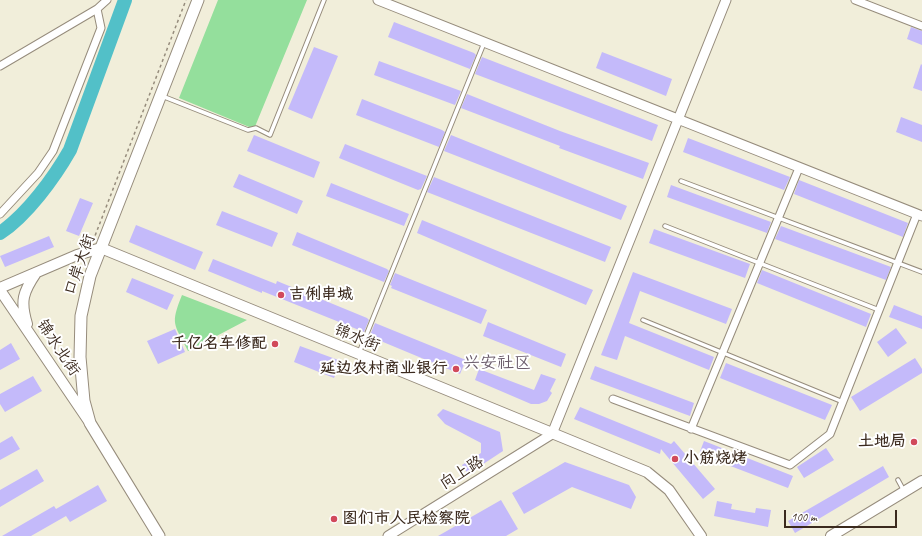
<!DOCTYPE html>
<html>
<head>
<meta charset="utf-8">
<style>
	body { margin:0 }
	#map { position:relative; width:922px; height:536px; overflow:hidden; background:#f1eeda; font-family:Caveat,sans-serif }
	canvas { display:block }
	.scale { position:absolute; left:784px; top:510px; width:113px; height:18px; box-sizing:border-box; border:2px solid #3b2a1e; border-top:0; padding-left:5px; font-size:12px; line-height:14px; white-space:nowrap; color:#3b2a1e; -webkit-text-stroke:3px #fff; paint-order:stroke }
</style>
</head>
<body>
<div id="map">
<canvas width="922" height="536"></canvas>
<div class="scale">100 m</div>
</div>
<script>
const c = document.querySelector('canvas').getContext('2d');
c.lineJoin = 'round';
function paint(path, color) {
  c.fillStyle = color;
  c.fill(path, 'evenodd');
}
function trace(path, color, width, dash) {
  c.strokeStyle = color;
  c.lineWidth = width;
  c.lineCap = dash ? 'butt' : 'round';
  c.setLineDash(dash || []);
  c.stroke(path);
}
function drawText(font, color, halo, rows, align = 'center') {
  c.font = font + ' Caveat,"LXGW WenKai TC",sans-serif';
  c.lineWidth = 4;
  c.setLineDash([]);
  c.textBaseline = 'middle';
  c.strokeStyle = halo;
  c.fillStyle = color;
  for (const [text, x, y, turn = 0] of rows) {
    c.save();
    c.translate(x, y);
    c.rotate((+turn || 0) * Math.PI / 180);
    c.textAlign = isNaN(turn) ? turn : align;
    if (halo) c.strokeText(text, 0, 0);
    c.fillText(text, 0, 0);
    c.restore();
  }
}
paint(new Path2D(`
	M 218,0 L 307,0 L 254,129 L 179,98 Z
	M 182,295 L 247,320 L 188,351 C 174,323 170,325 182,295 Z`), '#94df9c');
trace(new Path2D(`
	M 0,233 C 27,215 54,178 70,150 L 125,0`), '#52c0c8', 14);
paint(new Path2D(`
	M 394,22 L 474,53 L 476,55 L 470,69 L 388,37 Z
	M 911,27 L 922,31 L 922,45 L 907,39 Z
	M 314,47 L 338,56 L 312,119 L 288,109 Z
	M 602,52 L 672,79 L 666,96 L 596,68 Z
	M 482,57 L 658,125 L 652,141 L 475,74 Z
	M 379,61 L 461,91 L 455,105 L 374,75 Z
	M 921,64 L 922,65 L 922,91 L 913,88 Z
	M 467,94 L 560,131 L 649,163 L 643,179 L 559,148 L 560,146 L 461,108 Z
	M 362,99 L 442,130 L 445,132 L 439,147 L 356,115 Z
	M 901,117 L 922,125 L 922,142 L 896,132 Z
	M 254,135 L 320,162 L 314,178 L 247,151 Z
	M 451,135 L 627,206 L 621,220 L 444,151 Z
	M 688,138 L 790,177 L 784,190 L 683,152 Z
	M 345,144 L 427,176 L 421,189 L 418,190 L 339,158 Z
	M 239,174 L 303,201 L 297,214 L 233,187 Z
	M 434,177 L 611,247 L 605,262 L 427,192 Z
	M 799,180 L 908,223 L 903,237 L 794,194 Z
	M 331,183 L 409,214 L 404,226 L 326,196 Z
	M 671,185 L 771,222 L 767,233 L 667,197 Z
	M 80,198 L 93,203 L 79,236 L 66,231 Z
	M 222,211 L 278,233 L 272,247 L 216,225 Z
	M 422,220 L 593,290 L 586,305 L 417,233 Z
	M 136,225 L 203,252 L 195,270 L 129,242 Z
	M 781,226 L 891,267 L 886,280 L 775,239 Z
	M 654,229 L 750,264 L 745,278 L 649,243 Z
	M 297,232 L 387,269 L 389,271 L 384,282 L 292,245 Z
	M 49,236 L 54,247 L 5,267 L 0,256 Z
	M 213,259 L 276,284 L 277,281 L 367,318 L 369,320 L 364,332 L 262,291 L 262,293 L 208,271 Z
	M 762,270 L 871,314 L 866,327 L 757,283 Z
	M 633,272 L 732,309 L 726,324 L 640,291 L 629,323 L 714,357 L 709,370 L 625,336 L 617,360 L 601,355 Z
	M 395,273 L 487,310 L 481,324 L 391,288 L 392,286 L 390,285 Z
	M 132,278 L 174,295 L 167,310 L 126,292 Z
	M 894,305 L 922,316 L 922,329 L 889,317 Z
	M 488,322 L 566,354 L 561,367 L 483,336 Z
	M 375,323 L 466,360 L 460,374 L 371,337 L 370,335 Z
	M 896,328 L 907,343 L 888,357 L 877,342 Z
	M 175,329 L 185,352 L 158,364 L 147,341 Z
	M 11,343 L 20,359 L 0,370 L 0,350 Z
	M 300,346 L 341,361 L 334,378 L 294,362 Z
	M 915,358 L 922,369 L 922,373 L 860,411 L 851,397 Z
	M 726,363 L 832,405 L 825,420 L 720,378 Z
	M 595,366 L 694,403 L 690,416 L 590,379 Z
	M 479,369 L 534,390 L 541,374 L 556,379 L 550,391 L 552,393 L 547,401 L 539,404 L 531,404 L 475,380 Z
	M 33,376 L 42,391 L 5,412 L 0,404 L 0,394 Z
	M 580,407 L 671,444 L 674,441 L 715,489 L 703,499 L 661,449 L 660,454 L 574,419 Z
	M 443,409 L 500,432 L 503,451 L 468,474 L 462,465 L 481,453 L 481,443 L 445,424 L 437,415 Z
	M 12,436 L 20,449 L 0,460 L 0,443 Z
	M 704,441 L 793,476 L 788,488 L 699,454 Z
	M 826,448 L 834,460 L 804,478 L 797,467 Z
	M 565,462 L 629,485 L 636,497 L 631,509 L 572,487 L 524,514 L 512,493 Z
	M 883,466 L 889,477 L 795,533 L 788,521 Z
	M 37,469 L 44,481 L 0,507 L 0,490 Z
	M 98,485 L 107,501 L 70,522 L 66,516 L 31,536 L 2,536 L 54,506 L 56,509 Z
	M 501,500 L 518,529 L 506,536 L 438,536 Z
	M 717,501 L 732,504 L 731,509 L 755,513 L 756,508 L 771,510 L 768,527 L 714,516 Z`), '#c4bafa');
const service = new Path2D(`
	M 162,96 L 248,130 L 256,128 L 270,135 L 324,0
	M 681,181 L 922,272
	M 665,226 L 879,310
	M 643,320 L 843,402
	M 359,353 L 484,43
	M 898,480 L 904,491`);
const minor = new Path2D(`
	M 855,0 L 922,26
	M 0,66 L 97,9
	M 0,214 L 38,173 L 53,151 L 101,28 L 97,9 L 107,0
	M 613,399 L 790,465 L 830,434 L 917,214
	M 691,429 L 799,168`);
const tertiary = new Path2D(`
	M 378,0 L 922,216
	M 388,536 L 552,434 L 726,0`);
const secondary = new Path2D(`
	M 0,288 L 77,255 L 101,248 L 647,472 L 669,490 L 701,536
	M 0,290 L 88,420
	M 27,324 C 20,301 23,292 36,273
	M 831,536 L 922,481`);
const trunk = new Path2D(`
	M 159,536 L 90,423 L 84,401 L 80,357 L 81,316 L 90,276 L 198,0`);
trace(service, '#968c7c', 5.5);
trace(minor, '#968c7c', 9);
trace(tertiary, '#968c7c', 11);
trace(secondary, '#968c7c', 12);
trace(trunk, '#968c7c', 13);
trace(new Path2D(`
	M 93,241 L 186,0`), '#968c7c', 1.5, [3, 3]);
trace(service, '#fff', 3.5);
trace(minor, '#fff', 7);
trace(tertiary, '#fff', 9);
trace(secondary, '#fff', 10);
trace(trunk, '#fff', 11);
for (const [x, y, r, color] of [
	[281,295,4,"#d1495b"],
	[275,344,4,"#d1495b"],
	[456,369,4,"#d1495b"],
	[914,442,4,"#d1495b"],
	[675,459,4,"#d1495b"],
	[334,519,4,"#d1495b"]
]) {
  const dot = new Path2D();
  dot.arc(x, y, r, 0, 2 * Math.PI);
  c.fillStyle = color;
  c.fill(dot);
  trace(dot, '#fff', 1.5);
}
drawText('16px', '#3b2a1e', '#fff', [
	["口岸大街",80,265,-71],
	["锦水街",357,338,22],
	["锦水北街",58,348,56],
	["向上路",462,473,-32]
]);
drawText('bold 16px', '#3b2a1e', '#fff', [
	["吉俐串城",289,295],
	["千亿名车修配",267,344,"right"],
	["延边农村商业银行",448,369,"right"],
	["土地局",906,442,"right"],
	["小筋烧烤",683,459],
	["图们市人民检察院",342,519]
], 'left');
drawText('17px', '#6b5c6b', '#fff', [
	["兴安社区",497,364]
]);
</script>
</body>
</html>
